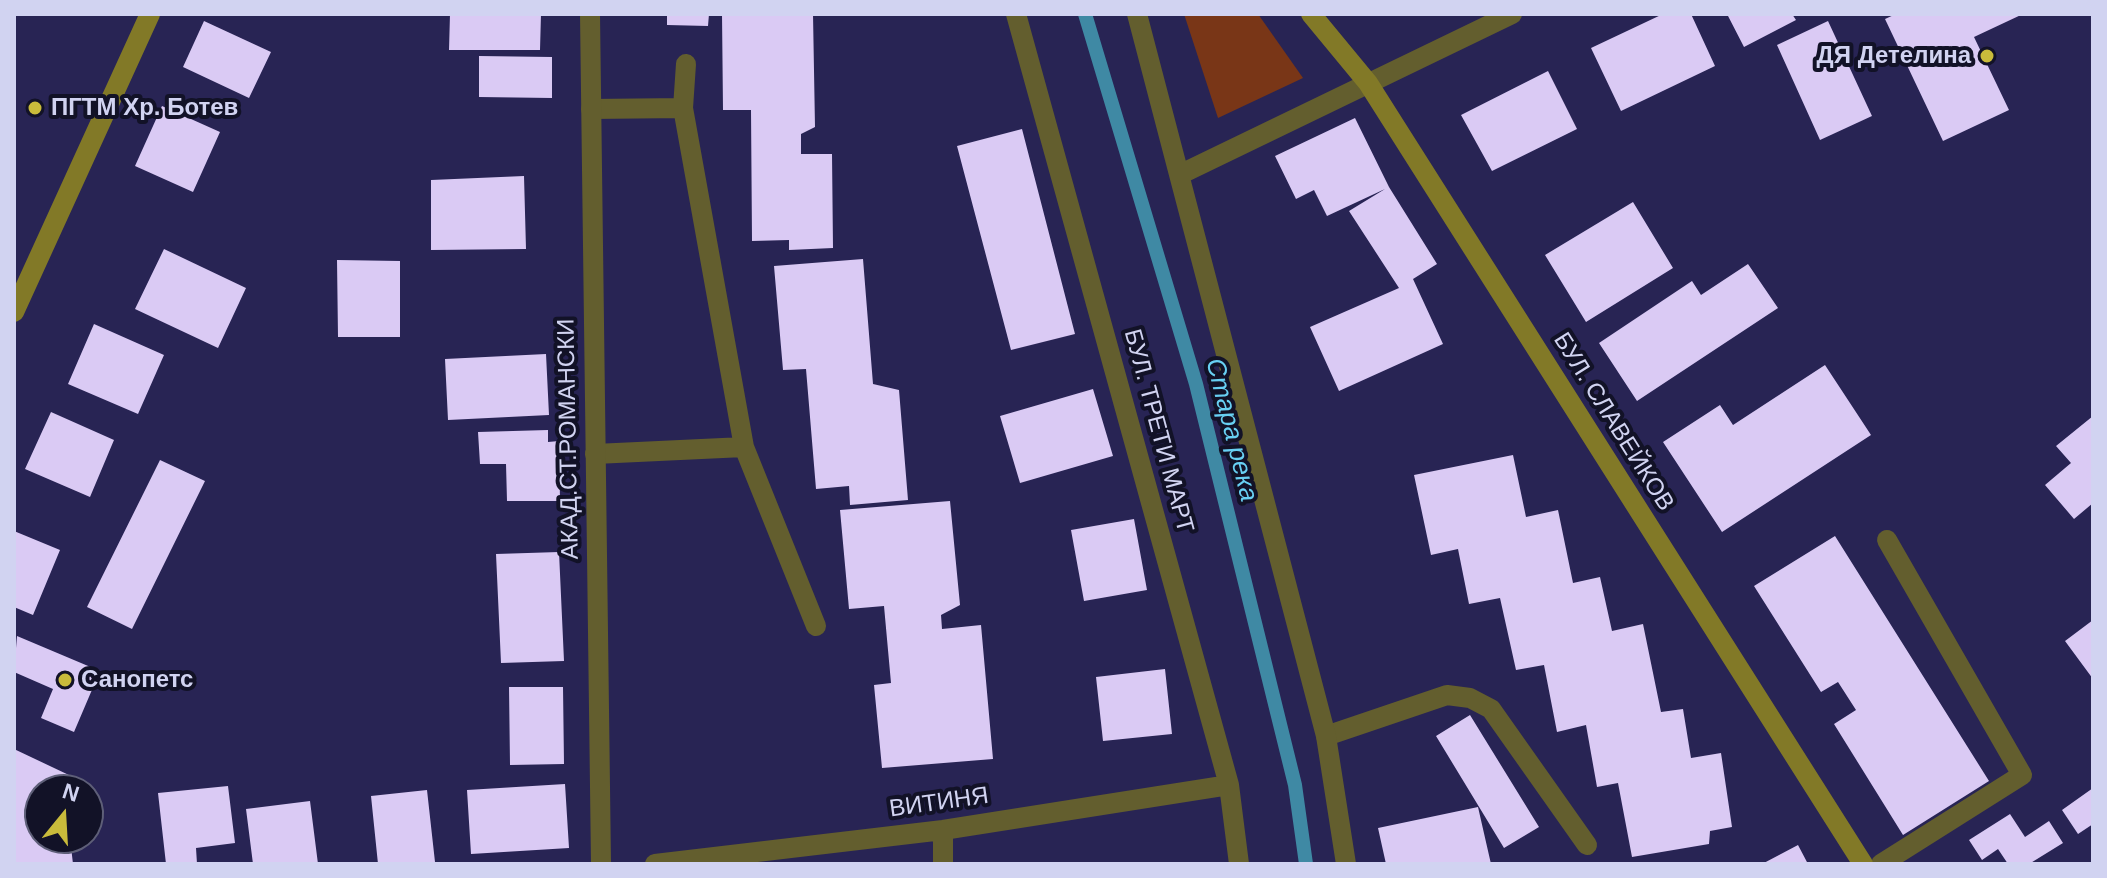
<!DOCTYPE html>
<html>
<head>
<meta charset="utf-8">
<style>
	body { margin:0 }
	#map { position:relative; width:2107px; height:878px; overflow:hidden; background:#282454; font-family:Arial,sans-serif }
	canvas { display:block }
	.frame { position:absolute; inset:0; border:16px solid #d1d3f1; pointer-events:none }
	.north { position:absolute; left:24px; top:774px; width:80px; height:80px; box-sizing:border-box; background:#121227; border:2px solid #5e5f78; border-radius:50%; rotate:18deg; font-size:22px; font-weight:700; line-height:32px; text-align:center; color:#d1d3f1 }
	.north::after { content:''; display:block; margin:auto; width:28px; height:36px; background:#c9bb3b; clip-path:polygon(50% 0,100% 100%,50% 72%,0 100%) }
</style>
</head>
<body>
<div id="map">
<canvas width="2107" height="878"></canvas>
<div class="frame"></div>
<div class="north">N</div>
</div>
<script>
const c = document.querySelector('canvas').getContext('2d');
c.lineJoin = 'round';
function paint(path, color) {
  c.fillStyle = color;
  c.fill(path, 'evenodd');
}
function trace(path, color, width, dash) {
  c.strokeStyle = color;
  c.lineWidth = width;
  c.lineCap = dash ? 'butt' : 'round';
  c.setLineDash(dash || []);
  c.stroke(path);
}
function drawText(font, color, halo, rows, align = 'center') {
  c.font = font + ' Arial,sans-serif';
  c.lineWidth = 8;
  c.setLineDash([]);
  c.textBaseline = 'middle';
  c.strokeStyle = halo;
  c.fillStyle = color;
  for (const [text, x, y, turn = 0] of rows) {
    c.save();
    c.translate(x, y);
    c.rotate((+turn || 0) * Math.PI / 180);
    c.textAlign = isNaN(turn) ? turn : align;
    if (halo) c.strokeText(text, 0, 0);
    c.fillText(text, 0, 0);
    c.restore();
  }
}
paint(new Path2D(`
	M 1184,14 L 1258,14 L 1303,78 L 1218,118 Z`), '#793617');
trace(new Path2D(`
	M 1085,14 L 1196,384 L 1295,785 L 1306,864`), '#3f89a4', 14);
paint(new Path2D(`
	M 450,14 L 541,14 L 540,50 L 449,50 Z
	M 667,14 L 709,14 L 708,26 L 667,25 Z
	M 722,14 L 813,14 L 815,127 L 801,134 L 801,154 L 832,154 L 833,248 L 789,250 L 789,240 L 752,241 L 751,110 L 723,110 Z
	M 1663,14 L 1691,14 L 1715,66 L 1621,111 L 1591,48 Z
	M 1727,14 L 1792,14 L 1796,20 L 1744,47 Z
	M 1896,14 L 2023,14 L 1974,37 L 2009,110 L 1943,141 L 1885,19 Z
	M 204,21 L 271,52 L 249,98 L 183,67 Z
	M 1828,21 L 1872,116 L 1820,140 L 1777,45 Z
	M 479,56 L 552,57 L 552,98 L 479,97 Z
	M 1548,71 L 1577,129 L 1492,171 L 1461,115 Z
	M 162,106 L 220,132 L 193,192 L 135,166 Z
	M 1355,118 L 1389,187 L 1437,264 L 1413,279 L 1443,344 L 1339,391 L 1310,327 L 1399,288 L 1349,211 L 1385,189 L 1327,216 L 1314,190 L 1296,199 L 1275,156 Z
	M 1022,129 L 1075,334 L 1011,350 L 957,146 Z
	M 524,176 L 526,249 L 431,250 L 431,180 Z
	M 1633,202 L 1673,268 L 1586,322 L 1545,255 Z
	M 164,249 L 246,288 L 218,348 L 135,309 Z
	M 863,259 L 873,384 L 899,390 L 908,500 L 850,505 L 849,486 L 816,489 L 806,369 L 783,370 L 774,266 Z
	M 337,260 L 400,261 L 400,337 L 338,337 Z
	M 1748,264 L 1778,308 L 1637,401 L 1599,343 L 1692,281 L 1701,295 Z
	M 94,324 L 164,355 L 138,414 L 68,384 Z
	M 546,354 L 549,415 L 448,420 L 445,359 Z
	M 1825,365 L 1871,435 L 1722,532 L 1663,442 L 1720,405 L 1733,425 Z
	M 1093,389 L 1113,456 L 1020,483 L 1000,416 Z
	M 51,412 L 114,440 L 90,497 L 25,469 Z
	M 2093,416 L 2093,503 L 2074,519 L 2045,485 L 2071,463 L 2056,446 Z
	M 548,430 L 548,442 L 559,441 L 560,501 L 507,501 L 506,464 L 480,464 L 478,432 Z
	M 1513,455 L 1526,517 L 1558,510 L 1573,583 L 1600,577 L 1612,631 L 1643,624 L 1661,712 L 1683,709 L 1691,758 L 1721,753 L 1732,827 L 1710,831 L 1709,844 L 1632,857 L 1618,783 L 1597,787 L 1586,725 L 1557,732 L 1544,665 L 1516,670 L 1500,598 L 1469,604 L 1458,549 L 1431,555 L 1414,475 Z
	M 160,460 L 205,481 L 132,629 L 87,607 Z
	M 950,501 L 960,605 L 941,615 L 942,629 L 981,625 L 993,759 L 882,768 L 874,685 L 891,683 L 884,606 L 849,609 L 840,510 Z
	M 1134,519 L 1147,590 L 1084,601 L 1071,530 Z
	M 14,531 L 60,550 L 33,615 L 14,607 Z
	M 1835,536 L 1989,781 L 1903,835 L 1834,724 L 1856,710 L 1838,682 L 1821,692 L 1754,586 Z
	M 559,552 L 564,661 L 501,663 L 496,554 Z
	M 2093,620 L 2093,679 L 2065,641 Z
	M 17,636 L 100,671 L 74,732 L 41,718 L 53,689 L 14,672 Z
	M 1165,669 L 1172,734 L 1103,741 L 1096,677 Z
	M 509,687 L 563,687 L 564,764 L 510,765 Z
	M 1470,715 L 1539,827 L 1504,848 L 1436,736 Z
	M 14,749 L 71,776 L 64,790 L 40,790 L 40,838 L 70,838 L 73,864 L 14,864 Z
	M 565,784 L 569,848 L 471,854 L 467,790 Z
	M 228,786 L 235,843 L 196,848 L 197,864 L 166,864 L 158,793 Z
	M 2093,788 L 2093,824 L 2078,834 L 2062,810 Z
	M 427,790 L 435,862 L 378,864 L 371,796 Z
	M 310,801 L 318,864 L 253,864 L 246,809 Z
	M 1478,807 L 1491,864 L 1386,864 L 1378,828 Z
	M 2010,814 L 2025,837 L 2049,821 L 2063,843 L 2029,864 L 2008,864 L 1998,849 L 1982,860 L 1969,840 Z
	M 1798,845 L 1808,864 L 1762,864 Z`), '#dacaf4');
trace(new Path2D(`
	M 686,64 L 683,108 L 744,447 L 816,626
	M 591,109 L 683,108
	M 595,454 L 744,447
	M 1326,736 L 1447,695 L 1470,698 L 1491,709 L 1587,845
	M 1881,864 L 2022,775 L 1887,540`), '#635e2e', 20);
trace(new Path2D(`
	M 590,14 L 601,864
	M 1016,14 L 1229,785 L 1239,864
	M 1137,14 L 1326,736 L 1346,864
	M 1181,174 L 1512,14
	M 943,830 L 943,864
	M 655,864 L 943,830 L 1229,785`), '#635e2e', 20);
trace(new Path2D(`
	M 1311,14 L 1368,83 L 1863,864
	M 14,312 L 150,14`), '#827927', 20);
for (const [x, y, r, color] of [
	[1987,56,8,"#c9bb3b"],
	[35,108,8,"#c9bb3b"],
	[65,680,8,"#c9bb3b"]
]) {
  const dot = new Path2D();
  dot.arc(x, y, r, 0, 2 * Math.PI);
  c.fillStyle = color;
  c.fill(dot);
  trace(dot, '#121227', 3);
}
drawText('bold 24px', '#d1d3f1', '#121227', [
	["ДЯ Детелина",1971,56,"right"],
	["ПГТМ Хр. Ботев",51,108],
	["Санопетс",81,680]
], 'left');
drawText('24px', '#d1d3f1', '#121227', [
	["БУЛ. СЛАВЕЙКОВ",1613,422,58],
	["БУЛ. ТРЕТИ МАРТ",1158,431,75],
	["АКАД.СТ.РОМАНСКИ",569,439,-91],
	["ВИТИНЯ",939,803,-8]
]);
drawText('italic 26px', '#68d0f3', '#121227', [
	["Стара река",1231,430,76]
]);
</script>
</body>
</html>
